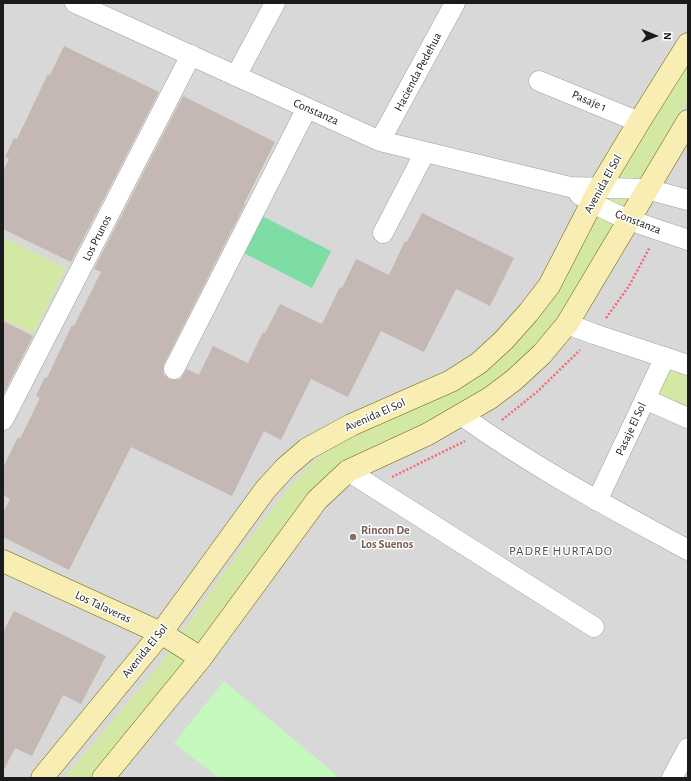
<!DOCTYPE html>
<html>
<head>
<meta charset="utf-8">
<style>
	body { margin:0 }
	#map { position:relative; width:691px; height:781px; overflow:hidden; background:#ede6e1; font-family:"Alegreya Sans",sans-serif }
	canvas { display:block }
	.frame { position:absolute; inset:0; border:4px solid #1b1b1b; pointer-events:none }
	.north { position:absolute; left:635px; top:16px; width:40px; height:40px; -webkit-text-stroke:3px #fff; paint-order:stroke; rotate:91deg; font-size:11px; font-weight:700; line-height:16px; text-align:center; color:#1b1b1b }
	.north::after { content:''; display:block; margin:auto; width:14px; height:18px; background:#1b1b1b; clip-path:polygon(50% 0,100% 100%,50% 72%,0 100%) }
</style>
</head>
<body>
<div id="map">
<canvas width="691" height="781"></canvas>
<div class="frame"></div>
<div class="north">N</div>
</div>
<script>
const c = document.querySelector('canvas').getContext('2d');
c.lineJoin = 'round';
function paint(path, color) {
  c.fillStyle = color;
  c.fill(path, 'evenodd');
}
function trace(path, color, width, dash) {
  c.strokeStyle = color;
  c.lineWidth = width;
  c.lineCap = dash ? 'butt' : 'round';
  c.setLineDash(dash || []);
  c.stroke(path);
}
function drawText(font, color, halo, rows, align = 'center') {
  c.font = font + ' "Alegreya Sans",sans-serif';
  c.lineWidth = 3;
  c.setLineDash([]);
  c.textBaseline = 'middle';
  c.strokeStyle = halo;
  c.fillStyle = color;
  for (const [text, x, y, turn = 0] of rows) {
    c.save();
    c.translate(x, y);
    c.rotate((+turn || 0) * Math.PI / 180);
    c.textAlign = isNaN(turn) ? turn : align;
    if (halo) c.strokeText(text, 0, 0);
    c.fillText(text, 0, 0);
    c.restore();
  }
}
paint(new Path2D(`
	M 3,3 L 688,3 L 688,778 L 3,778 Z`), '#d9d8d8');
paint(new Path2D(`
	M 688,59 L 688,101 L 563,310 L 547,334 L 497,384 L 440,419 L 352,460 L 88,778 L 64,778 L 160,664 L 225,571 L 287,489 L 312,463 L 336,444 L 458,386 L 570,265 L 640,139 Z
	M 3,237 L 66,268 L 34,334 L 3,319 Z
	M 665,357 L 688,365 L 688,418 L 645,399 Z`), '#d4e8a6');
paint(new Path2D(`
	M 224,681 L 340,778 L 219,778 L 174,743 Z`), '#c4f8bc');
paint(new Path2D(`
	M 262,216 L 331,251 L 312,288 L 244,253 Z`), '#7edca5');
paint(new Path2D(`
	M 64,46 L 159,92 L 71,262 L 3,229 L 3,171 L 9,159 L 5,157 L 14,138 L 17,139 L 48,74 L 50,75 Z
	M 183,96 L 275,142 L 244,204 L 245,204 L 164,364 L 163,369 L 164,375 L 169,379 L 175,380 L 180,379 L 187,369 L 199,375 L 213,346 L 248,363 L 263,332 L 265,333 L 280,304 L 322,324 L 340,287 L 342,288 L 356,259 L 389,275 L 405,241 L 407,242 L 422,213 L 514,258 L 490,306 L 456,289 L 424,352 L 381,331 L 348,397 L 311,379 L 281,440 L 264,431 L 232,496 L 131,447 L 69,570 L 3,537 L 3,513 L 10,499 L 3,495 L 3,468 L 18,437 L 20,439 L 40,398 L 36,396 L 45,377 L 47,378 L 72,325 L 74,326 L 101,272 L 94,269 Z
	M 3,321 L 33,336 L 3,395 Z
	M 14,611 L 106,656 L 81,704 L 63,695 L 32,756 L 15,748 L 3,772 L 3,632 Z`), '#c4b7b4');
const street = new Path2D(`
	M 75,3 L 380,141 L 570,187 L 647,189 L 688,200
	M 236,76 L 275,3
	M 539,81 L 639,122
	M 380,141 L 455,3
	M 579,194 C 612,217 651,227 688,240
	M 383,233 L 425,152
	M 567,324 L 594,334 L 688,365
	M 174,369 L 307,108
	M 645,399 L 688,418
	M 461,415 C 533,467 611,508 688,550
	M 3,420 L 191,55
	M 348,471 L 594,627
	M 597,501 L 665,357
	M 672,778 L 688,748`);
const secondary = new Path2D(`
	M 3,561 L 161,633 L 201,658
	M 42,778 L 161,633 L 265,490 L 286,467 L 307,449 L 351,425 L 451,381 L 479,363 L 504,340 L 528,313 L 549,286 L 600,187 L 639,122 L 688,44
	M 103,778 L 201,658 L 317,500 L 348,471 L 428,434 L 490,398 L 514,380 L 542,354 L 567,324 L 688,121`);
trace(street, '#9f9f9f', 21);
trace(secondary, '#6f6505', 23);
trace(new Path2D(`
	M 606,318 L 629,286 L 650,247
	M 502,420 L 538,391 L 580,350
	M 392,477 L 465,441`), '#f86675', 2.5, [2, 2]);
trace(street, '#fff', 20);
trace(secondary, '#f8eeb3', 22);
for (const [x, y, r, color] of [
	[353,537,4,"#8d6e63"]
]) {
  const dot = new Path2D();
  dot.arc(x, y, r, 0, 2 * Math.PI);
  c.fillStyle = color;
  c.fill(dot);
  trace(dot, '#fff', 1.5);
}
drawText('12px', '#1b1b1b', '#fff', [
	["Hacienda Pedehua",418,72,-62],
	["Pasaje 1",589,101,23],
	["Constanza",316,112,24],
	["Avenida El Sol",603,184,-61],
	["Constanza",638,222,21],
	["Los Prunos",97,238,-63],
	["Avenida El Sol",375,415,-24],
	["Pasaje El Sol",631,429,-65],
	["Los Talaveras",103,607,25],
	["Avenida El Sol",145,651,-51]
]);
drawText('bold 12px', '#785e54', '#fff', [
	["Rincon De",361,530],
	["Los Suenos",361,544]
], 'left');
c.letterSpacing = '1px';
drawText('13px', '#4e4e4e', '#fff', [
	["PADRE HURTADO",561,551]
]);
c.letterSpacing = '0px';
</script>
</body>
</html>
